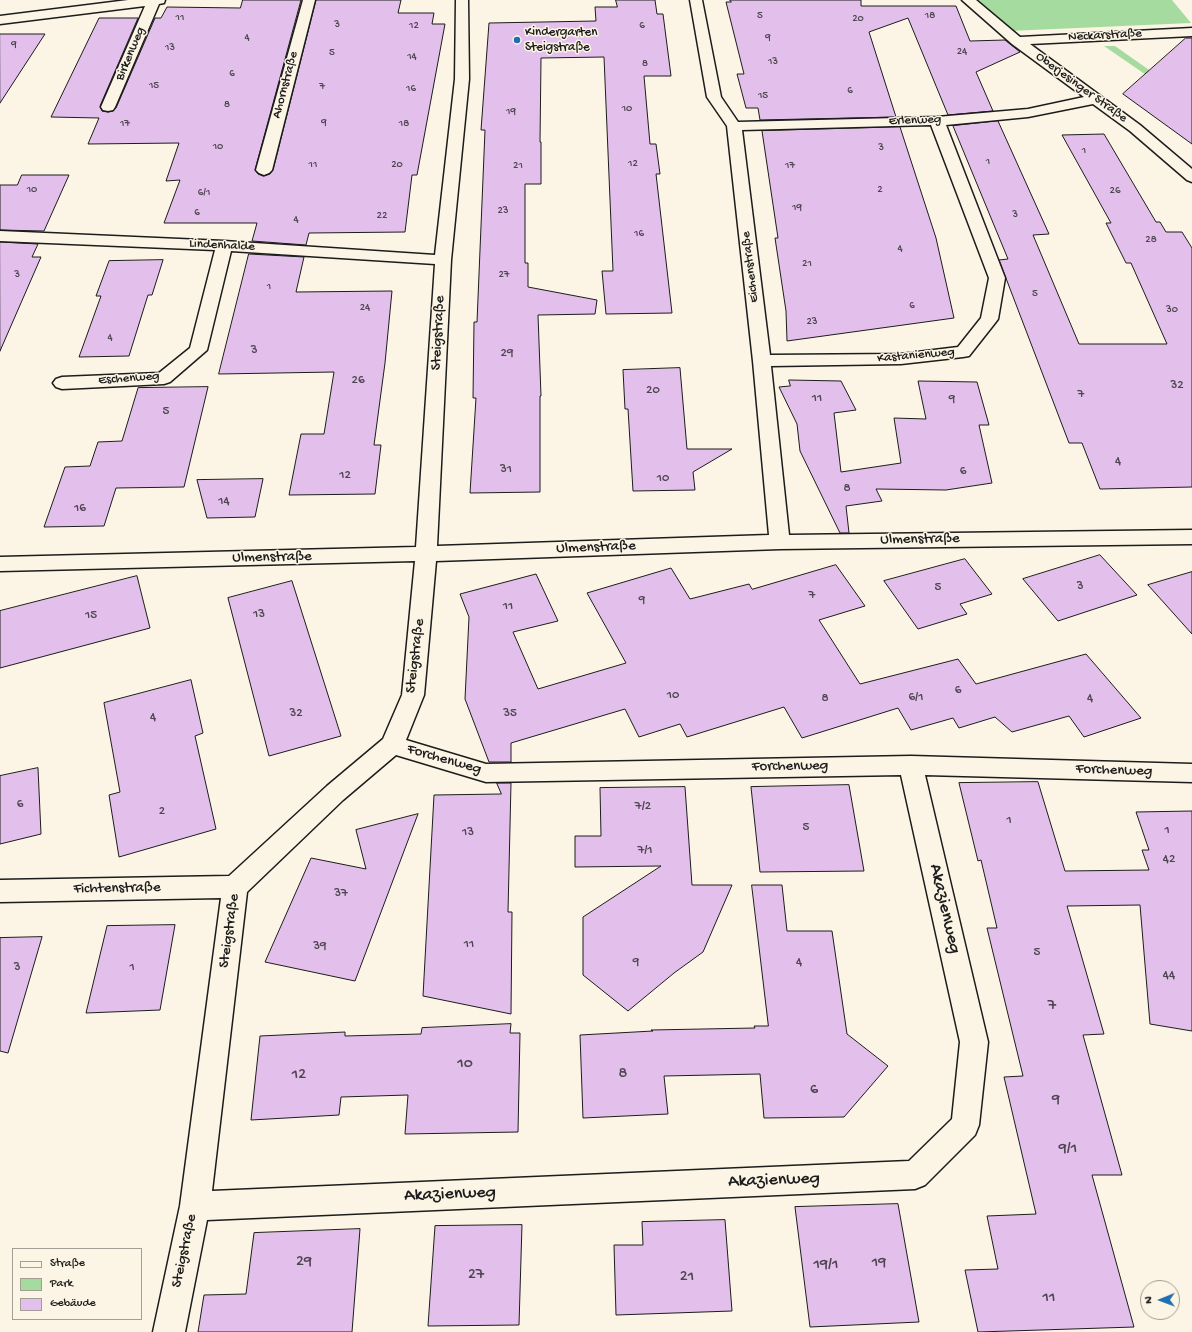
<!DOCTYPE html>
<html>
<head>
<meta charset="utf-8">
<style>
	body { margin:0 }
	#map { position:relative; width:1192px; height:1332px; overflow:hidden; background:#fcf5e5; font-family:"Gochi Hand",sans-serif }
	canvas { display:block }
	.legend { position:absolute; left:12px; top:1248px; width:130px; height:72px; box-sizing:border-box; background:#fcf5e5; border:1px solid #a29e95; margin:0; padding:5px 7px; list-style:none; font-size:12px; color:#1c1c1c }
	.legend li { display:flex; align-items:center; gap:8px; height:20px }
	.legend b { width:20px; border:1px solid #a29e95 }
	.north { position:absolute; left:1140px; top:1280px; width:40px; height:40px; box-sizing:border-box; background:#fcf5e5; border:1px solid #a29e95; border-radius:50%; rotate:269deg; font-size:11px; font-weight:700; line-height:16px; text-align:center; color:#1c1c1c }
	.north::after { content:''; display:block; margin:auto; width:14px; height:18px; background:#1f6fb2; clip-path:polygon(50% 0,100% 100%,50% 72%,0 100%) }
</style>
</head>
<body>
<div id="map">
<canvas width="1192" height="1332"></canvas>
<ul class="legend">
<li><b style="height:5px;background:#fcf5e5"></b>Straße</li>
<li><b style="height:11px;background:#a5db9e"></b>Park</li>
<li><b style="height:11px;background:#e2c0eb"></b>Gebäude</li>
</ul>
<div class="north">N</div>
</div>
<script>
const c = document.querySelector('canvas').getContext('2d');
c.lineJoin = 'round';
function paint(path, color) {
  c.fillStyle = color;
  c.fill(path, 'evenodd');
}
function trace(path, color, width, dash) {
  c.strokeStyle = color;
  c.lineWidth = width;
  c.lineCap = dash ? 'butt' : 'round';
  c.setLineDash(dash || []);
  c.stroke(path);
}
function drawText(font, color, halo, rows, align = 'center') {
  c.font = font + ' "Gochi Hand",sans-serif';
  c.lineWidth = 3;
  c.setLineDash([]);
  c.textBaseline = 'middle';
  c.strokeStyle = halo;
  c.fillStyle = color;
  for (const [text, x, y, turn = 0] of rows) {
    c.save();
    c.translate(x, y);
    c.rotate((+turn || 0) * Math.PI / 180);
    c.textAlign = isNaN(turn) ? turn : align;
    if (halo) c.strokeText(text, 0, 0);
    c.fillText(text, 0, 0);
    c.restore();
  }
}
paint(new Path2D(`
	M 971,0 L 1172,0 L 1191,23 L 1009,31 Z
	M 1104,46 L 1115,46 L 1192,100 L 1184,101 Z`), '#a5db9e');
const building = new Path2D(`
	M 243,0 L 301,0 L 255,170 L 258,174 L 263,176 L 270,174 L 273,170 L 316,0 L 401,0 L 398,13 L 434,13 L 432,24 L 445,24 L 417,175 L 412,175 L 405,232 L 309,233 L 306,245 L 252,241 L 257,223 L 164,223 L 180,180 L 166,181 L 179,143 L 88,144 L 99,118 L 51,117 L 99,18 L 138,18 L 100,106 L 102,111 L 108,112 L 113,111 L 116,108 L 155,18 L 161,18 L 167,7 L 240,8 Z
	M 616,0 L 655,0 L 657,14 L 663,14 L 671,76 L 644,76 L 650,144 L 656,144 L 660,174 L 656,174 L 672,313 L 606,314 L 602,271 L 613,271 L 604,57 L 541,58 L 540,142 L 541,142 L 541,184 L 525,184 L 525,263 L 528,263 L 528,287 L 597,300 L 595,314 L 538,315 L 541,396 L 540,396 L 540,492 L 470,493 L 476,398 L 473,398 L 474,322 L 477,322 L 485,130 L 481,130 L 489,23 L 596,21 L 595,7 L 617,7 Z
	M 730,0 L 861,0 L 861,6 L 956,6 L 970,41 L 1005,40 L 1020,52 L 976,72 L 993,111 L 948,115 L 908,18 L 869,32 L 896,117 L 760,120 L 758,108 L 746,108 L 737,74 L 744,74 L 726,2 L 731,2 Z
	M 0,34 L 45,34 L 0,103 Z
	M 1186,38 L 1192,38 L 1192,144 L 1123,94 Z
	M 998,121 L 1049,234 L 1033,235 L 1079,344 L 1167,344 L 1131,263 L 1126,263 L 1106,223 L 1111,223 L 1062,135 L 1104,134 L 1156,222 L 1160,222 L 1166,232 L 1182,232 L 1192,248 L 1192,487 L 1100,489 L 1082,443 L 1069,443 L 999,260 L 1008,259 L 953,126 Z
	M 900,127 L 936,238 L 954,318 L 787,341 L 786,311 L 775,238 L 778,238 L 762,131 Z
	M 22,175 L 69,175 L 44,231 L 0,230 L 0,185 L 17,185 Z
	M 0,242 L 38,244 L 32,257 L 41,257 L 0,351 Z
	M 249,254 L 304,257 L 296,292 L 392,291 L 385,363 L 374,445 L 381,445 L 375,494 L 289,495 L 301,434 L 324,434 L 334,372 L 219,374 Z
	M 163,260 L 152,295 L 148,295 L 129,356 L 79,357 L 101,296 L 96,296 L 109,261 Z
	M 680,368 L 687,449 L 732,449 L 693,472 L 695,490 L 633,491 L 628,409 L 625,409 L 623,370 Z
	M 789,380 L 841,381 L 856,410 L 834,413 L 841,472 L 901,463 L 894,418 L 926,419 L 918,381 L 977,382 L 989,425 L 979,425 L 992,483 L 946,490 L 876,489 L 882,501 L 846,506 L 849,533 L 840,533 L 800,451 L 797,424 L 779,387 L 790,386 Z
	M 208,387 L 184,487 L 116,488 L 104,526 L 44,527 L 65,467 L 90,466 L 98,442 L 122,441 L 138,388 Z
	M 263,479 L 255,517 L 207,518 L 197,480 Z
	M 1100,555 L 1137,595 L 1058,621 L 1023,579 Z
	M 965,559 L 992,594 L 960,604 L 967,614 L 918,629 L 884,581 Z
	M 836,565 L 865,606 L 819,620 L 860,684 L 958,659 L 976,684 L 1086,654 L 1141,718 L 1084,737 L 1069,716 L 1012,732 L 995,717 L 959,728 L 953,718 L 911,730 L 898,708 L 802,738 L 784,707 L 687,737 L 680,724 L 639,737 L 625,709 L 511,743 L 511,762 L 489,762 L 465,699 L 469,617 L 460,594 L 536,574 L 558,621 L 513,632 L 538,689 L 626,663 L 587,593 L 671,568 L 690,599 L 749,584 L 752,589 Z
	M 1192,572 L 1192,634 L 1148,585 Z
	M 137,576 L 150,628 L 0,668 L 0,611 Z
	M 292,581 L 341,736 L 269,756 L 228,598 Z
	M 191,680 L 203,733 L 195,736 L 216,829 L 119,857 L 109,795 L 120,792 L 104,703 Z
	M 38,768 L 41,834 L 0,844 L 0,776 Z
	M 1038,782 L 1065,871 L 1149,870 L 1142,850 L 1149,850 L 1136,812 L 1192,811 L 1192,1031 L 1150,1024 L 1140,905 L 1067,906 L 1104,1034 L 1083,1035 L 1122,1175 L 1092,1175 L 1134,1327 L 978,1332 L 965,1270 L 998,1269 L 987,1216 L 1036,1214 L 1004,1077 L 1023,1076 L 987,928 L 997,928 L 981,860 L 978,861 L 959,783 Z
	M 497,783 L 511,783 L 508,912 L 512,912 L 511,1014 L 423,996 L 434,795 L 501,794 Z
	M 849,785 L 864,871 L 760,872 L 751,787 Z
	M 685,787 L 692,885 L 732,885 L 703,952 L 674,973 L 628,1011 L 583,975 L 583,917 L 661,866 L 575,867 L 575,836 L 601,836 L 600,788 Z
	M 418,814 L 355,981 L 265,962 L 311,858 L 366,869 L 356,830 Z
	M 752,885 L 782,885 L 787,931 L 832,931 L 847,1034 L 888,1066 L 844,1117 L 764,1118 L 760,1074 L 664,1076 L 668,1114 L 583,1118 L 580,1035 L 653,1031 L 651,1030 L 755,1028 L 754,1026 L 768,1026 Z
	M 175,925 L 160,1010 L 86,1013 L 107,926 Z
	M 42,937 L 8,1053 L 0,1051 L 0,938 Z
	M 511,1024 L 510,1033 L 520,1033 L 518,1132 L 405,1134 L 408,1095 L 341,1097 L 339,1115 L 251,1120 L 260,1036 L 345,1032 L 345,1036 L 421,1034 L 422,1028 Z
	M 898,1204 L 919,1322 L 810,1327 L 795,1207 Z
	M 725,1220 L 732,1311 L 616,1315 L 614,1245 L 643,1245 L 642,1222 Z
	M 522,1225 L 519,1325 L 428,1326 L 435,1226 Z
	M 360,1229 L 352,1332 L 198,1332 L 204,1295 L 246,1294 L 254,1233 Z`);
paint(building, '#e2c0eb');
trace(building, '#1c1c1c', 1);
const minor = new Path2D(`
	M 128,0 L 165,0 L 164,3 L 159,4 L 115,107 L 113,110 L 108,111 L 103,110 L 101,107 L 145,6 L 0,24 L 0,16 Z
	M 303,0 L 315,0 L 272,170 L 269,173 L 264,175 L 259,173 L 256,170 Z
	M 456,0 L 468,0 L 469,79 L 451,260 L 437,546 L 769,535 L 753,361 L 727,126 L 707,97 L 690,0 L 702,0 L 721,97 L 738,122 L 937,117 L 1028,109 L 1084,97 L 1012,44 L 962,0 L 976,0 L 1020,37 L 1192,28 L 1192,36 L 1030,44 L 1140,125 L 1192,169 L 1192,182 L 1187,180 L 1130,131 L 1093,104 L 1028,117 L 946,125 L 1005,278 L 998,319 L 995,323 L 969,356 L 963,357 L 901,364 L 771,366 L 789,535 L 1192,530 L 1192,544 L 780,549 L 436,561 L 424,695 L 406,740 L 486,764 L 911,756 L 1192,764 L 1192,782 L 925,775 L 988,1042 L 979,1125 L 975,1135 L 925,1185 L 915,1189 L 207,1220 L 185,1332 L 153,1332 L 180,1206 L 221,898 L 0,902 L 0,880 L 229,876 L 327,786 L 383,739 L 402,695 L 415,561 L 0,571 L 0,557 L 416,547 L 435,264 L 231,251 L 207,350 L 170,382 L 164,384 L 62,389 L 56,387 L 53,383 L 56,379 L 62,377 L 159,373 L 190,348 L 215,250 L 0,241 L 0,231 L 224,241 L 435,255 L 455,79 ZM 931,125 L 989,278 L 981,318 L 958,347 L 901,354 L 770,355 L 742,130 ZM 396,755 L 486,782 L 901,775 L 960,1042 L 952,1119 L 909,1161 L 212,1191 L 247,892 L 343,800 Z`);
trace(minor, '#1c1c1c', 3);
paint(minor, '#fcf5e5');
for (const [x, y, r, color] of [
	[517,40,4,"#1f6fb2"]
]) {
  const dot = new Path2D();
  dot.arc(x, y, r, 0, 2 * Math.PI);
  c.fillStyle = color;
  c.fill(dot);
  trace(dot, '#fcf5e5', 1.5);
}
drawText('11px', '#4e4550', null, [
	["5",760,16],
	["18",930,16],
	["11",180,18],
	["20",858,19],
	["3",337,25],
	["12",414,26],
	["6",642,26],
	["4",247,38],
	["9",768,38],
	["9",14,45],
	["13",170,48],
	["24",962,52],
	["5",332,53],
	["14",412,57],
	["13",773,62],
	["8",645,64],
	["6",232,74],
	["15",154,86],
	["7",322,87],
	["16",411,89],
	["6",850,91],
	["15",763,96],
	["8",227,105],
	["10",627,109],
	["19",511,112],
	["9",324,123],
	["17",125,124],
	["18",404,124],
	["10",218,147],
	["3",881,148],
	["1",1084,151],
	["1",988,162],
	["12",633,164],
	["11",313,165],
	["20",397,165],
	["21",518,166],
	["17",790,166],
	["10",32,190],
	["2",880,190],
	["26",1115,191],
	["6/1",204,193],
	["19",797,208],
	["23",503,211],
	["6",197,213],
	["3",1015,215],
	["22",382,216],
	["4",296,220],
	["16",639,234],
	["28",1151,240],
	["4",900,249],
	["21",807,264],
	["3",17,275],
	["27",504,275],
	["1",269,287],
	["5",1035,294],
	["6",912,306],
	["24",365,308],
	["30",1172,310],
	["23",812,322],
	["4",110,338]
]);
drawText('13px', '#1c1c1c', '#fcf5e5', [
	["Kindergarten",525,33],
	["Steigstraße",525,48]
], 'left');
drawText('13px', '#1c1c1c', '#fcf5e5', [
	["Neckarstraße",1105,36,-3],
	["Birkenweg",131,54,-67],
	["Ahornstraße",286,85,-75],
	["Oberjesinger Straße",1081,88,36],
	["Erlenweg",915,121,-2],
	["Lindenhalde",222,246,3],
	["Eichenstraße",751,267,-97],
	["Kastanienweg",916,356,-5],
	["Eschenweg",129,379,-4]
]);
drawText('13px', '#4e4550', null, [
	["3",254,351],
	["29",507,354],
	["26",358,381],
	["32",1177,386],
	["20",653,391],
	["7",1081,395],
	["11",817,399],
	["9",952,400],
	["5",166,412],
	["4",1118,462],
	["31",506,470],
	["6",963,472],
	["12",345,476],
	["10",663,479],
	["8",847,489],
	["14",224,502],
	["16",80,509],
	["3",1080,587],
	["5",938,588],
	["7",812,596],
	["9",642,601],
	["11",508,607],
	["13",259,615],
	["15",91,616],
	["6",958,691],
	["10",673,696],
	["6/1",916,698],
	["8",825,699],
	["4",1090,699],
	["32",296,714],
	["35",510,714],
	["4",153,718],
	["6",20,805],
	["7/2",643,807],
	["2",162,812],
	["1",1009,821],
	["5",806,828],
	["1",1167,831],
	["13",468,833],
	["7/1",645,851],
	["42",1169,860],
	["37",341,894],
	["11",469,945],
	["39",320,947],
	["5",1037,953],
	["9",636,963],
	["4",799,963],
	["3",17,968],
	["1",132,968],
	["44",1169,976]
]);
drawText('15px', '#1c1c1c', '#fcf5e5', [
	["Steigstraße",439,333,-87],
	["Ulmenstraße",920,540,-1],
	["Ulmenstraße",596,548,-2],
	["Ulmenstraße",272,558,-1],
	["Steigstraße",416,656,-83],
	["Forchenweg",444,760,16],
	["Forchenweg",790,767,-1],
	["Forchenweg",1114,771,2],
	["Fichtenstraße",117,889,-1],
	["Steigstraße",230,931,-82],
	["Steigstraße",185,1251,-78]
]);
drawText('16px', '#4e4550', null, [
	["7",1052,1007],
	["10",465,1065],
	["8",623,1075],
	["12",299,1076],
	["6",814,1091],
	["9",1056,1101],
	["9/1",1068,1150],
	["29",304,1263],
	["19",879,1264],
	["19/1",826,1266],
	["27",476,1276],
	["21",687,1278],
	["11",1049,1299]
]);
drawText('18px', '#1c1c1c', '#fcf5e5', [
	["Akazienweg",944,909,77],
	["Akazienweg",774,1181,-2],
	["Akazienweg",450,1195,-2]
]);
</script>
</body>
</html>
